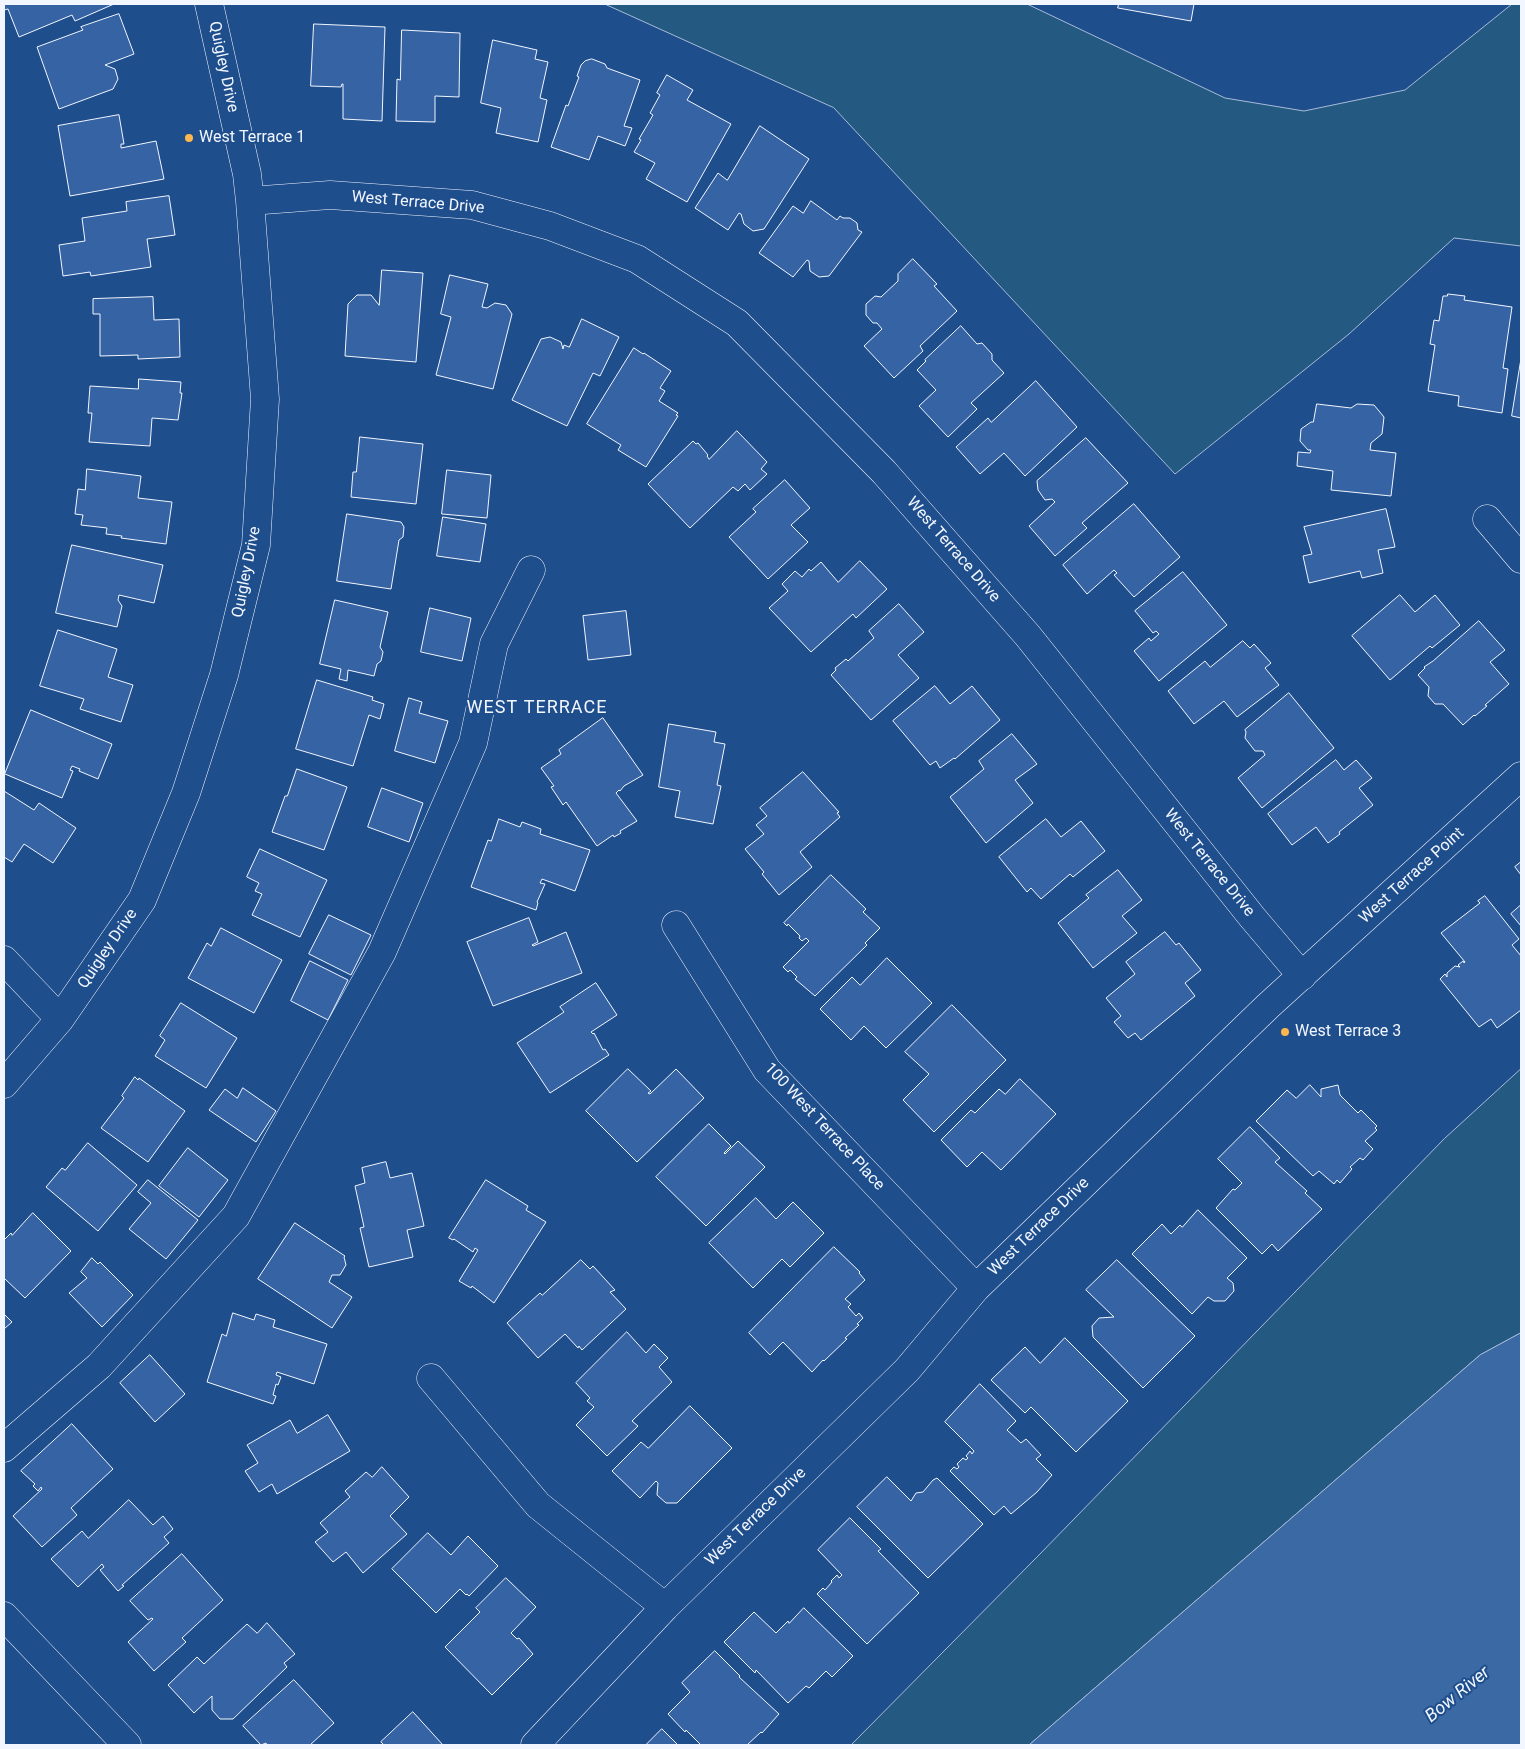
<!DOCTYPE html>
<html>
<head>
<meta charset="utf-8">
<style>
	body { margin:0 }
	#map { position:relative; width:1525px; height:1749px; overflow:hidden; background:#1f4e8c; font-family:Roboto,sans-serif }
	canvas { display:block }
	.frame { position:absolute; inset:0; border:5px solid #f2f6ff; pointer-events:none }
</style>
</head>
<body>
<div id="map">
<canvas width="1525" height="1749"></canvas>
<div class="frame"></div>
</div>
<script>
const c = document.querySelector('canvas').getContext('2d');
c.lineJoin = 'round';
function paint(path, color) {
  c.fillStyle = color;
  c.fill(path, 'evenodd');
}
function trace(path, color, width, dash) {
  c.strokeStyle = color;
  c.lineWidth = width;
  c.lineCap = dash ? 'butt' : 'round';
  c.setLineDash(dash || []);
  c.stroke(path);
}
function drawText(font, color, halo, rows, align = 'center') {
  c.font = font + ' Roboto,sans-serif';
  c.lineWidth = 4;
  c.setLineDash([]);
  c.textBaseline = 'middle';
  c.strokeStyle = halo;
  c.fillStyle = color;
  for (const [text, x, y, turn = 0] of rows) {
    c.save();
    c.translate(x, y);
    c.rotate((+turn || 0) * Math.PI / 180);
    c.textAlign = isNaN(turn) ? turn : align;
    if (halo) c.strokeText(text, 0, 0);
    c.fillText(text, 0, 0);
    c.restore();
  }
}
const green = new Path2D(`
	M 605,4 L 1027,4 L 1225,98 L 1304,111 L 1405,90 L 1512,4 L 1521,4 L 1521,246 L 1454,238 L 1349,334 L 1175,474 L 834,108 Z
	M 1521,1069 L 1521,1333 L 1480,1355 L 1029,1745 L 851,1745 L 1037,1557 L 1444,1139 Z`);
paint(green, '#245a82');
trace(green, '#a8bbd7', 1);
const water = new Path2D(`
	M 1521,1333 L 1521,1745 L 1029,1745 L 1480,1355 Z`);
paint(water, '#3b69a3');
trace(water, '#a8bbd7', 1);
const building = new Path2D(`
	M 4,4 L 114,4 L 75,21 L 72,15 L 19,37 L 8,9 L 4,10 Z
	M 1119,4 L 1194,4 L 1191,21 L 1118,8 Z
	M 119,14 L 134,54 L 105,65 L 115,69 L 118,79 L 113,89 L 59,109 L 37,47 L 83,30 L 81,27 Z
	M 314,24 L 385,27 L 382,121 L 343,119 L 343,84 L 342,84 L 341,87 L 311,86 Z
	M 402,30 L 460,33 L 459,97 L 435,96 L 435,122 L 396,121 L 397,79 L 400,80 Z
	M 493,40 L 537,50 L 535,59 L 548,62 L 540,98 L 547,100 L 538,142 L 496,133 L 501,108 L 481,103 Z
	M 592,59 L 605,64 L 607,68 L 640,80 L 624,126 L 632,128 L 625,146 L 598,136 L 589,160 L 551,147 L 566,105 L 568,106 L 579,77 L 577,76 L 581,65 L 585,61 Z
	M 667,75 L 693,90 L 687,100 L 731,124 L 687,202 L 646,179 L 655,163 L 634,152 L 641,140 L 639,139 L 653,115 L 650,113 L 660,95 L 657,93 Z
	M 119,115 L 124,144 L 121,144 L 121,148 L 156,141 L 164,179 L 70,196 L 58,126 Z
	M 760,126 L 809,159 L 764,229 L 753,231 L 744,224 L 741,214 L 739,213 L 728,230 L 695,208 L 718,173 L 727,180 Z
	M 169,196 L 175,235 L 147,239 L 151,267 L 91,276 L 90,272 L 63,276 L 59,245 L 85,241 L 82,218 L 127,211 L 126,202 Z
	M 811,201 L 837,220 L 840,216 L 843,218 L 850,218 L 857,223 L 858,230 L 862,232 L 829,276 L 819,277 L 810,271 L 809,261 L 807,260 L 793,277 L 759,253 L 793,206 L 803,213 Z
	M 913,259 L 937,284 L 934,286 L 957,311 L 920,346 L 923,351 L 894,378 L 864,346 L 882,329 L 877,323 L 873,323 L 866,315 L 866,304 L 875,296 L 881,297 L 898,281 L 898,274 Z
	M 382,270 L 423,273 L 416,362 L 345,356 L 348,304 L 357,295 L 371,295 L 379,305 Z
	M 450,275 L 488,284 L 482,307 L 487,308 L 495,303 L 506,305 L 512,314 L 493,389 L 436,375 L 451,317 L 441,314 Z
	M 1448,294 L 1465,296 L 1464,300 L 1512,307 L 1503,368 L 1508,369 L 1502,413 L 1458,406 L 1459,396 L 1428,391 L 1435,345 L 1430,344 L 1434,320 L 1439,321 L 1443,296 L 1447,296 Z
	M 153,297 L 154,320 L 179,319 L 180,357 L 138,359 L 138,355 L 100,356 L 100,314 L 93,314 L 93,299 Z
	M 582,319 L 619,337 L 600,376 L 593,373 L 567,426 L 512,400 L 541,339 L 550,337 L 561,342 L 563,349 L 564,345 L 569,347 Z
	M 961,326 L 977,344 L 982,343 L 992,354 L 992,360 L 1004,373 L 971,403 L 977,409 L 948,437 L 919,406 L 936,390 L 917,370 L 926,361 L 925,360 Z
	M 634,348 L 643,354 L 644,353 L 671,371 L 660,388 L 665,391 L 659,401 L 678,413 L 676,415 L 678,416 L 646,467 L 618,450 L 621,445 L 587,424 Z
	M 1521,359 L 1521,418 L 1512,416 Z
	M 139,379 L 181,382 L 180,393 L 182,393 L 178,420 L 152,418 L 150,446 L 89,442 L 92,413 L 88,413 L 90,386 L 138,389 Z
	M 1036,381 L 1077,427 L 1025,476 L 1004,453 L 980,474 L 956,447 L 988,418 L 991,422 Z
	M 1317,404 L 1351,408 L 1357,404 L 1374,405 L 1384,417 L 1382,434 L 1371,443 L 1370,450 L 1396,453 L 1391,496 L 1331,490 L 1333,471 L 1297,466 L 1298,452 L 1310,453 L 1311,450 L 1308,450 L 1300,441 L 1301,429 L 1311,422 L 1313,422 Z
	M 737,431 L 767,462 L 761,469 L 767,474 L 750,490 L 745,484 L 738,491 L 733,487 L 690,528 L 648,484 L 693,441 L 696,444 L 698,443 L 708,455 L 707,456 L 709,459 Z
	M 360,437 L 423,444 L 416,504 L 351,497 L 353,472 L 356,472 Z
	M 1086,438 L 1128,483 L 1082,523 L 1087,528 L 1055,556 L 1029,526 L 1055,502 L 1052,499 L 1045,500 L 1038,490 L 1037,481 Z
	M 87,469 L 141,476 L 138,498 L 172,502 L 166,544 L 121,538 L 122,536 L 106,534 L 107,528 L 81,525 L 83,515 L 75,514 L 78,489 L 85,490 Z
	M 447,470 L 491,475 L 487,518 L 442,514 Z
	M 785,480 L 810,508 L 791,525 L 808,542 L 768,579 L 729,537 L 756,512 L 753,509 Z
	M 1134,504 L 1180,557 L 1134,597 L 1114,575 L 1117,573 L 1114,570 L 1087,594 L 1063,565 Z
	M 1386,509 L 1395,547 L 1378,550 L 1383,573 L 1362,578 L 1360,571 L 1309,583 L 1303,556 L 1312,554 L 1304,527 Z
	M 347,514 L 401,522 L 404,527 L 403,537 L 399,540 L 391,589 L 337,581 Z
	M 443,517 L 486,524 L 480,562 L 437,556 Z
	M 72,545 L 163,565 L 154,603 L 119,595 L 118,600 L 122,606 L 117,627 L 56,613 Z
	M 860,561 L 887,589 L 856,618 L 853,614 L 811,652 L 769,608 L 788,591 L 782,584 L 795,571 L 802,577 L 809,569 L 811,571 L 821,562 L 838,582 Z
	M 1183,572 L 1227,625 L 1159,681 L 1134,651 L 1149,638 L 1151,641 L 1159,634 L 1156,631 L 1153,633 L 1135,611 Z
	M 1400,595 L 1415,612 L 1435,595 L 1460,625 L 1432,648 L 1430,646 L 1390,680 L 1352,636 Z
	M 335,600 L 388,612 L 380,647 L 383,652 L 381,661 L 377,664 L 374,676 L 348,670 L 347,681 L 339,679 L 341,669 L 320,664 Z
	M 899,604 L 924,632 L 898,655 L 919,678 L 871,720 L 831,675 L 836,670 L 835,668 L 846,659 L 848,661 L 874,638 L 869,631 Z
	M 430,608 L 471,618 L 462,661 L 421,652 Z
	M 626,611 L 631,655 L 588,660 L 583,616 Z
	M 1479,621 L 1505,650 L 1490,662 L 1509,684 L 1485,705 L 1487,706 L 1475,716 L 1474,715 L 1463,725 L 1443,704 L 1435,704 L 1428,696 L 1429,687 L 1418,675 L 1425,668 L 1424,667 L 1433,661 Z
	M 58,630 L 117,649 L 108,677 L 133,685 L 121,722 L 80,709 L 84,699 L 40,686 Z
	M 1243,641 L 1250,648 L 1254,644 L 1271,663 L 1265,668 L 1279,685 L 1237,717 L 1224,701 L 1194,724 L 1168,691 L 1205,661 L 1210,667 Z
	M 317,680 L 373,697 L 372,700 L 384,704 L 380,719 L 369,715 L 353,766 L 296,749 Z
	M 935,686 L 950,704 L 972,686 L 1000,720 L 955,759 L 954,758 L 940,768 L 936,761 L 930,765 L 893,721 Z
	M 1289,693 L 1334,748 L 1262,808 L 1238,778 L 1265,755 L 1263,751 L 1255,751 L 1245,738 L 1246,732 L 1245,730 Z
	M 409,698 L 422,702 L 419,713 L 448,721 L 435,763 L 395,751 Z
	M 31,710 L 112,744 L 98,779 L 79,771 L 80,769 L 72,766 L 70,770 L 73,771 L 62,798 L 5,774 Z
	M 603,718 L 643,775 L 624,786 L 620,791 L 619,790 L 616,793 L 637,821 L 620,831 L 621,833 L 614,837 L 613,835 L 597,846 L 566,802 L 563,805 L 551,787 L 554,786 L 541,768 L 561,754 L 559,750 Z
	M 669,724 L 716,732 L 714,742 L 725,744 L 717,785 L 721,786 L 713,824 L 675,817 L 680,791 L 659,787 Z
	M 1012,734 L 1037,764 L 1015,780 L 1033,803 L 986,843 L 950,797 L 984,769 L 979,761 Z
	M 1336,760 L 1344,770 L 1356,760 L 1372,778 L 1359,788 L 1373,805 L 1339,832 L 1340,834 L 1328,843 L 1316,827 L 1292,845 L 1268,814 Z
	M 297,769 L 347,787 L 324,850 L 272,832 L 285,796 L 287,796 Z
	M 803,772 L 839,812 L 837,813 L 840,817 L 800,852 L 812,867 L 779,895 L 762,874 L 764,872 L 745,849 L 764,834 L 756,825 L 767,816 L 760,808 Z
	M 382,788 L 423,803 L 409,842 L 368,827 Z
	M 4,791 L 34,810 L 39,803 L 76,828 L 53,863 L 24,844 L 12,862 L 4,857 Z
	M 499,819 L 520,827 L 522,822 L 541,829 L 540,834 L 590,850 L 575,891 L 542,879 L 540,883 L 545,884 L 537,902 L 538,903 L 536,910 L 471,887 L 488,840 L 491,841 Z
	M 1046,819 L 1061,837 L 1081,821 L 1105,851 L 1073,877 L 1070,874 L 1041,899 L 1031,888 L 1027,892 L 999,857 Z
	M 260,849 L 327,880 L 300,937 L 252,915 L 262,894 L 255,891 L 259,883 L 247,877 Z
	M 1521,862 L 1521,875 L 1515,867 Z
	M 1118,870 L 1142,900 L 1122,916 L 1137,933 L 1093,968 L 1058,923 L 1089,898 L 1086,895 Z
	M 831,875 L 866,909 L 863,912 L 880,928 L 865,943 L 867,945 L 815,996 L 795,979 L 797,977 L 790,970 L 788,972 L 783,967 L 809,941 L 806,938 L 802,941 L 799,938 L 800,936 L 788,924 L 787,926 L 784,923 Z
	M 1485,896 L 1519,939 L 1512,945 L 1521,956 L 1521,1010 L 1497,1028 L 1491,1019 L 1479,1027 L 1440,979 L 1445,974 L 1447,977 L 1447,973 L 1455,966 L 1460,967 L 1458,965 L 1463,961 L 1464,963 L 1465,962 L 1441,933 L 1480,903 L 1478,901 Z
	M 1521,905 L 1521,926 L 1511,914 Z
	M 329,915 L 371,935 L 351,975 L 309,954 Z
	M 529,918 L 538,942 L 532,945 L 533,946 L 566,932 L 582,973 L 493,1006 L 467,942 Z
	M 221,928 L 282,960 L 254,1013 L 188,978 L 207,943 L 211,946 Z
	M 1165,932 L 1176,945 L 1179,943 L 1201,970 L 1185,983 L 1195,996 L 1141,1040 L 1135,1033 L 1128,1038 L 1114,1022 L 1121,1016 L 1106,998 L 1135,974 L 1126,962 Z
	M 887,958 L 932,1003 L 886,1048 L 864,1026 L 851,1040 L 820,1009 L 852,977 L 860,985 Z
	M 310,961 L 348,980 L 328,1020 L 291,1001 Z
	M 596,983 L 617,1015 L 591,1032 L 593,1034 L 594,1033 L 603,1050 L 605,1049 L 609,1055 L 550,1093 L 517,1043 L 564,1012 L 560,1007 Z
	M 181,1003 L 237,1038 L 206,1088 L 155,1056 L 165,1040 L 160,1036 Z
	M 952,1005 L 1006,1060 L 934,1132 L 903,1100 L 929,1074 L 905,1052 Z
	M 628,1069 L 651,1091 L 648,1093 L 650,1094 L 676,1069 L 704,1098 L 637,1162 L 586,1111 Z
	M 135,1077 L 138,1080 L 139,1078 L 185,1111 L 148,1162 L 101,1128 L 124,1098 L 122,1096 Z
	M 1020,1079 L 1056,1114 L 1001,1170 L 982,1152 L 967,1167 L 941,1140 L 971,1110 L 975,1113 L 999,1089 L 1005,1094 Z
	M 1310,1085 L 1321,1097 L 1321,1089 L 1338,1085 L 1340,1095 L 1358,1113 L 1361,1110 L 1377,1126 L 1375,1128 L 1377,1130 L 1365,1141 L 1373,1149 L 1363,1160 L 1360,1158 L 1350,1167 L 1352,1169 L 1340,1183 L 1337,1180 L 1334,1184 L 1319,1171 L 1313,1176 L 1256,1121 L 1287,1090 L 1296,1098 Z
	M 243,1088 L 276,1111 L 256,1142 L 209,1110 L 225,1089 L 237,1098 Z
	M 709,1124 L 731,1146 L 724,1153 L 725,1154 L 738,1141 L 765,1167 L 706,1226 L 656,1177 Z
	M 1250,1127 L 1280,1158 L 1275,1162 L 1307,1191 L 1305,1193 L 1322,1209 L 1278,1251 L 1272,1244 L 1262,1254 L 1216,1208 L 1233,1189 L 1235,1190 L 1242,1183 L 1218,1159 Z
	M 88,1143 L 137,1185 L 98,1231 L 46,1187 L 62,1168 L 65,1170 Z
	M 188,1148 L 228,1180 L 199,1217 L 159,1186 Z
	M 386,1162 L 390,1178 L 412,1173 L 424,1226 L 407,1230 L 413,1257 L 369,1267 L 360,1228 L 364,1227 L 355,1186 L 365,1183 L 362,1168 Z
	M 148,1180 L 198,1220 L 166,1259 L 129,1229 L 151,1203 L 138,1192 Z
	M 486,1180 L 528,1206 L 526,1210 L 546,1222 L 494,1303 L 472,1286 L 471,1288 L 459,1281 L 478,1250 L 475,1248 L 473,1252 L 454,1239 L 453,1240 L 449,1238 Z
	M 756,1198 L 776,1219 L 793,1202 L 824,1233 L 790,1267 L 782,1259 L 753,1288 L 709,1243 Z
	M 1198,1210 L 1247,1258 L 1227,1278 L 1233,1283 L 1234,1291 L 1225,1301 L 1214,1301 L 1208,1297 L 1192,1314 L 1132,1254 L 1162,1224 L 1171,1234 L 1180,1225 L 1182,1227 Z
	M 33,1213 L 71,1251 L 25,1298 L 4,1278 L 4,1240 L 11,1233 L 12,1235 Z
	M 295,1223 L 345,1256 L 344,1257 L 346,1265 L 340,1275 L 332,1275 L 329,1282 L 352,1297 L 332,1328 L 258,1279 Z
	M 834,1247 L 860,1272 L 859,1273 L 865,1280 L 845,1299 L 851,1304 L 848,1307 L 856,1316 L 859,1313 L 863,1318 L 857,1324 L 859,1325 L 845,1338 L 847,1339 L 824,1361 L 823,1360 L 812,1372 L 783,1342 L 770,1355 L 749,1333 Z
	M 92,1258 L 98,1264 L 100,1262 L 133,1295 L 102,1327 L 69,1293 L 87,1278 L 81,1272 Z
	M 581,1260 L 590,1269 L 593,1266 L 615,1290 L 610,1292 L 626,1309 L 582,1350 L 579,1346 L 578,1348 L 565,1334 L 538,1358 L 507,1323 L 540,1293 L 542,1295 Z
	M 1117,1260 L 1195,1336 L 1143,1388 L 1093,1337 L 1092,1326 L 1099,1318 L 1114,1317 L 1086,1290 Z
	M 233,1313 L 254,1320 L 256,1314 L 275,1320 L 273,1327 L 327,1344 L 314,1384 L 277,1372 L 276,1375 L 281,1377 L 278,1385 L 276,1384 L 273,1395 L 276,1396 L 273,1404 L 207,1382 L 222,1334 L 226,1336 Z
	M 4,1314 L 12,1322 L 4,1329 Z
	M 627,1332 L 646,1353 L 654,1344 L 668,1358 L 659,1367 L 672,1382 L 632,1421 L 638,1426 L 607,1456 L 576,1425 L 594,1407 L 587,1401 L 590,1398 L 576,1383 Z
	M 1065,1338 L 1128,1401 L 1076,1452 L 1031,1407 L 1025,1413 L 991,1380 L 1025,1347 L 1040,1363 Z
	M 150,1355 L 185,1394 L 155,1422 L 120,1383 Z
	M 980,1384 L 1016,1421 L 1007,1430 L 1021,1443 L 1026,1439 L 1041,1455 L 1036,1459 L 1052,1475 L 1037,1492 L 1011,1514 L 1004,1506 L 994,1515 L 950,1471 L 954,1467 L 957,1469 L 959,1467 L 957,1464 L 963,1458 L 966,1460 L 968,1458 L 966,1456 L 970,1451 L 972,1454 L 974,1451 L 945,1422 Z
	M 690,1406 L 732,1448 L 677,1503 L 666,1503 L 657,1495 L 658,1483 L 656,1481 L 640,1498 L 612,1471 L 641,1442 L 648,1448 Z
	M 328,1415 L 350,1451 L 277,1494 L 272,1484 L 259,1492 L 245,1471 L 258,1463 L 247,1445 L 290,1420 L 297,1433 Z
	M 72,1424 L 113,1469 L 71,1508 L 77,1515 L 42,1547 L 13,1516 L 42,1489 L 41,1487 L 38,1491 L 33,1486 L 35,1484 L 21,1471 Z
	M 382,1467 L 409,1497 L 390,1516 L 407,1534 L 363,1573 L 346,1552 L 333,1562 L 315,1542 L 328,1532 L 320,1523 L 350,1497 L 345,1491 L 366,1472 L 372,1477 Z
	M 887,1477 L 911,1501 L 916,1493 L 923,1492 L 933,1480 L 937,1478 L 983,1524 L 928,1578 L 857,1507 Z
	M 129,1500 L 153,1525 L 163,1516 L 173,1529 L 164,1537 L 169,1543 L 122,1585 L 124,1586 L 118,1591 L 100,1570 L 104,1567 L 102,1564 L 78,1587 L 51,1559 L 82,1531 L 88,1538 Z
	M 850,1518 L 881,1549 L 878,1551 L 919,1593 L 867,1644 L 817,1594 L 823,1588 L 825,1590 L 832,1582 L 831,1581 L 837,1575 L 839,1578 L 842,1575 L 818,1550 Z
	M 428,1533 L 451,1555 L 468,1536 L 498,1566 L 469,1596 L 467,1594 L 466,1595 L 460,1589 L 436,1613 L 392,1569 Z
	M 182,1554 L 223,1600 L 182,1638 L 186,1642 L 154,1671 L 128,1642 L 153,1619 L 152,1618 L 148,1620 L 130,1601 Z
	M 506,1578 L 536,1607 L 511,1633 L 517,1639 L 519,1638 L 533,1654 L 492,1695 L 445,1647 L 480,1612 L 476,1608 Z
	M 804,1608 L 853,1656 L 832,1677 L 826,1671 L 809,1688 L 806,1686 L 788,1703 L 756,1670 L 755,1673 L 724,1642 L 754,1612 L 776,1633 L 788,1621 L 789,1623 Z
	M 267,1623 L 295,1654 L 284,1663 L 287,1667 L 233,1719 L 220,1719 L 212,1710 L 212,1696 L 194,1713 L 168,1685 L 197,1657 L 204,1664 L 247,1624 L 257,1633 Z
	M 715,1651 L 740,1676 L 739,1677 L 779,1714 L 762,1733 L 761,1732 L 747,1745 L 701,1745 L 686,1730 L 685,1732 L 668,1714 L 690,1692 L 682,1683 Z
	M 294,1680 L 334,1723 L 310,1745 L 267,1745 L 266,1743 L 261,1745 L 243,1726 Z
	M 413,1712 L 443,1745 L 384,1745 L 381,1742 Z
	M 662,1729 L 678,1745 L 646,1745 Z`);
paint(building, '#3563a3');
trace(building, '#f2f6ff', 1);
const minor = new Path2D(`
	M 250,201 L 330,195 L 472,205 L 550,226 L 637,259 L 737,323 L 884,472 L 1028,636 L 1252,917 L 1302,976
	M 1487,519 L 1521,559
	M 676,925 L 767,1070 L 976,1288
	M 4,960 L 60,1019
	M 4,1084 L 60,1019 L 142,900 L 186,793 L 224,675 L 256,545 L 265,399 L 250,201 L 247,174 L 209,4
	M 431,1378 L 538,1505 L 665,1607
	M 4,1448 L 99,1366 L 236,1216 L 382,952 L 473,743 L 494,644 L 531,570
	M 4,1616 L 127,1745
	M 535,1745 L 665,1607 L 907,1370 L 976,1288 L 1268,1006 L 1521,776`);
trace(minor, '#f2f6ff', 29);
trace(minor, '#1f4e8c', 28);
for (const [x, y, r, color] of [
	[189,138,5,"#ffb74d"],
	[1285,1032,5,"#ffb74d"]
]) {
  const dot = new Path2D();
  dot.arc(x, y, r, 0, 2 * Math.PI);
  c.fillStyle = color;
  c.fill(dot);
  trace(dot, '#1f4e8c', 2);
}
drawText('16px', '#f2f6ff', '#1f4e8c', [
	["Quigley Drive",223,67,78],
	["West Terrace Drive",418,203,5],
	["West Terrace Drive",953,550,49],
	["Quigley Drive",247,572,-79],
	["West Terrace Drive",1209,863,51],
	["West Terrace Point",1412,876,-42],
	["Quigley Drive",108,949,-56],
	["100 West Terrace Place",824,1127,47],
	["West Terrace Drive",1039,1227,-44],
	["West Terrace Drive",756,1517,-44]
]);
drawText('16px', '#f2f6ff', '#1f4e8c', [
	["West Terrace 1",199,138],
	["West Terrace 3",1295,1032]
], 'left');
c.letterSpacing = '1px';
drawText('18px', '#f2f6ff', '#1f4e8c', [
	["WEST TERRACE",537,708]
]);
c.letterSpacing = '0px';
drawText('italic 18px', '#f2f6ff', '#1f4e8c', [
	["Bow River",1458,1695,-39]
]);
</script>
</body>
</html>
